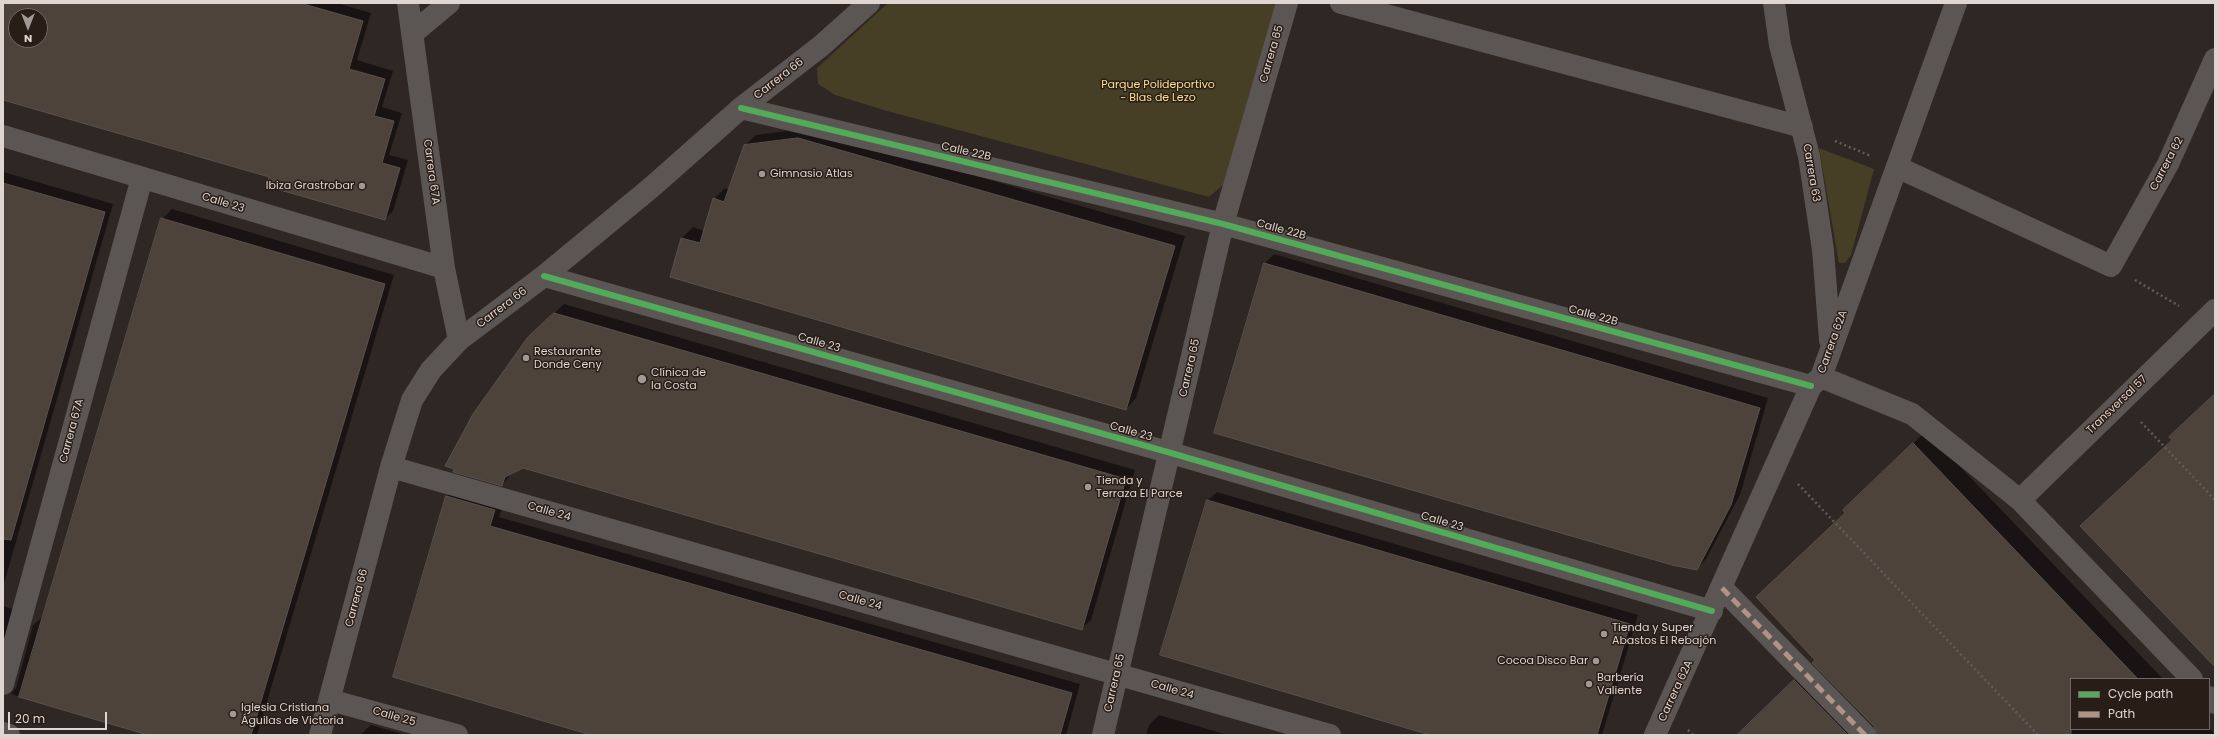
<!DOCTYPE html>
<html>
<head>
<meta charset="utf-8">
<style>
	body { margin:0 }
	#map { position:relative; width:2218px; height:738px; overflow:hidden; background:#2f2724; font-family:Poppins,sans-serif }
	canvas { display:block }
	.frame { position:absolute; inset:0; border:4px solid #dfd6d2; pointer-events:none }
	.legend { position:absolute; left:2070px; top:678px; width:140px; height:52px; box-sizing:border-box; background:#291d17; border:1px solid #726762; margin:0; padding:5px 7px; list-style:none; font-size:12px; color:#dfd6d2 }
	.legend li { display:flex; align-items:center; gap:8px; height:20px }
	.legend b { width:20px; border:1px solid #726762 }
	.north { position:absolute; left:8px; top:8px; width:40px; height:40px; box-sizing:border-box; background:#291d17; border:1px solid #726762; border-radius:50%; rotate:180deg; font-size:11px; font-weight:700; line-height:16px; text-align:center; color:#dfd6d2 }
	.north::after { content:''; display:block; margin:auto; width:14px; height:18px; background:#a19995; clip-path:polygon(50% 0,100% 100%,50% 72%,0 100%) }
	.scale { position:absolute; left:8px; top:712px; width:99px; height:18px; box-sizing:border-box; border:2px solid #dfd6d2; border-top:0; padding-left:5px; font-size:12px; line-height:14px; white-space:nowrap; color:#dfd6d2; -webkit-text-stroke:3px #291d17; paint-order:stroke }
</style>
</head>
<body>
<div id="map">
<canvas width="2218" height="738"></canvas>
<div class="frame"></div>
<ul class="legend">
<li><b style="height:5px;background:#51ab58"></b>Cycle path</li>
<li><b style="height:5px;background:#af9288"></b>Path</li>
</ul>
<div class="north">N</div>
<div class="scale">20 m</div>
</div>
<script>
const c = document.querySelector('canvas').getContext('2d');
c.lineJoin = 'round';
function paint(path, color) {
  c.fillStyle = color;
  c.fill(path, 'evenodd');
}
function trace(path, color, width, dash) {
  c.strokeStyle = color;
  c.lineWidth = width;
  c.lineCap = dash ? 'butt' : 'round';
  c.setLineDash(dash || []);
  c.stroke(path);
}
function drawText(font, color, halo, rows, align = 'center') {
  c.font = font + ' Poppins,sans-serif';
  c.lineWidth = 3;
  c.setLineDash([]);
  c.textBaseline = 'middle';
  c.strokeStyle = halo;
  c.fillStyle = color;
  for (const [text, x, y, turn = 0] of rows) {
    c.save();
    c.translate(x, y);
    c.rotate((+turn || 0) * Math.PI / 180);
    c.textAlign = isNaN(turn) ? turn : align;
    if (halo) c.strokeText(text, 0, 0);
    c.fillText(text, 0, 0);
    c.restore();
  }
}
paint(new Path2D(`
	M 888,3 L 1276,3 L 1223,185 L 1209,197 L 887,111 L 835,95 L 818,84 L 817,68 Z
	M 1819,148 L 1874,169 L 1851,255 L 1845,263 L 1839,263 Z`), '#473e26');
paint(new Path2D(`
	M 3,3 L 337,3 L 371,13 L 357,60 L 393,71 L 382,107 L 402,113 L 389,155 L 408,160 L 393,211 L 385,219 L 270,176 L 3,99 ZM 16,16 L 40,16 L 40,40 L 16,40 Z
	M 810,128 L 1185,236 L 1136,398 L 1126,409 L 671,277 L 682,238 L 693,227 L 704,231 L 714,199 L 725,188 L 729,190 L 745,145 L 756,135 Z
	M 3,172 L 113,204 L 3,587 Z
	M 172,209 L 394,275 L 257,735 L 152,735 L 11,694 L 16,688 L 33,625 L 44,616 L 162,219 Z
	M 1274,254 L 1768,398 L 1740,495 L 1706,559 L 1697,569 L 1215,432 L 1265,263 Z
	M 564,304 L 1135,470 L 1091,620 L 1081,629 L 523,467 L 512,473 L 502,485 L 539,328 Z
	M 1926,431 L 2163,679 L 2071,679 L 2071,729 L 2209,729 L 2209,727 L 2215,735 L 1736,735 L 1808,668 L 1869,731 L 1878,734 L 1875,726 L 1817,660 L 1846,513 L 1857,498 Z
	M 456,487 L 504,501 L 499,517 L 1080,684 L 1066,735 L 596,735 L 394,676 L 447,496 Z
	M 1217,492 L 1638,615 L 1602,735 L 1433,735 L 1162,655 L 1208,500 Z
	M 3,606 L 16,610 L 3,657 Z
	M 1159,715 L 1228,735 L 1146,735 L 1149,725 Z
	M 371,725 L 406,735 L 360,735 Z`), '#0007');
const building = new Path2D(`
	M 3,3 L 300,3 L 363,21 L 349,69 L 385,79 L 374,116 L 394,121 L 382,163 L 400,168 L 385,220 L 266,186 L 269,177 L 3,100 ZM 16,16 L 40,16 L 40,40 L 16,40 Z
	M 798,138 L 1175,246 L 1126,410 L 670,277 L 681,238 L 700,243 L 713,198 L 724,202 L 744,145 Z
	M 3,183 L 105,212 L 11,540 L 3,539 Z
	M 161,218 L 385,284 L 251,735 L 148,735 L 19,697 Z
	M 1264,263 L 1760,408 L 1731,505 L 1697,570 L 1672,565 L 1214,433 Z
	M 554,313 L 1126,479 L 1082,630 L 523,468 L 505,477 L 502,486 L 453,472 L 454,469 L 445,466 L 473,414 L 528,337 Z
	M 2215,394 L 2215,667 L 2080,526 L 2172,440 L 2169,437 Z
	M 1913,443 L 2138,679 L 2071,679 L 2071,735 L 1877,735 L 1874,726 L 1812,663 L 1815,660 L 1756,597 L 1845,513 L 1843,510 Z
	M 446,496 L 495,510 L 490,526 L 1072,693 L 1060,735 L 591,735 L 393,677 Z
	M 1207,500 L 1630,624 L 1597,735 L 1430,735 L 1160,655 Z
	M 1794,680 L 1848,735 L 1737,735 Z`);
paint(building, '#4d433b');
trace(building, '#57514e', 1);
trace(new Path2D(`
	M 1835,141 L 1871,156
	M 2135,280 L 2179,306
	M 2141,422 L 2215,500
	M 1798,484 L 2038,735
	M 1688,730 L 1693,735`), '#615c5a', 2.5, [2, 3]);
trace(new Path2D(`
	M 408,3 L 444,268 L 459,340
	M 1341,3 L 1802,127
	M 1774,3 L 1780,45 L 1809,156 L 1823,250 L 1830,340
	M 413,33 L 449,3
	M 741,108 L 1223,224 L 1811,386
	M 3,136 L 444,268
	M 1897,167 L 2111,266 L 2168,164 L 2215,59
	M 544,276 L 1171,453 L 1712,611
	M 1821,377 L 1912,414 L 2020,500 L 2192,679
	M 391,467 L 1330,735
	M 2020,500 L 2215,310
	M 1722,588 L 1865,735
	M 3,684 L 142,178
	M 2209,697 L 2215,703
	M 330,700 L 457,735
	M 3,733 L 9,735
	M 320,735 L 391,467 L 412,400 L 431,370 L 459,340 L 544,276 L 653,186 L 741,108 L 821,46 L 869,3
	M 1103,735 L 1223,224 L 1287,3
	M 1655,735 L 1811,386 L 1821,377 L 1956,3`), '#5b5653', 22);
trace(new Path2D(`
	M 1722,588 L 1865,735`), '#af9288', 5, [10, 5]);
trace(new Path2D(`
	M 741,108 L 1223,224 L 1811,386
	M 544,276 L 1171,453 L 1712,611`), '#51ab58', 6);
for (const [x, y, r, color] of [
	[762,174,4,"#a19995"],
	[362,186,4,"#a19995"],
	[526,358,4,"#a19995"],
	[642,379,5,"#a19995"],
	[1088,487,4,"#a19995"],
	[1604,634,4,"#a19995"],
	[1596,661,4,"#a19995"],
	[1589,684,4,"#a19995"],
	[233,714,4,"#a19995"]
]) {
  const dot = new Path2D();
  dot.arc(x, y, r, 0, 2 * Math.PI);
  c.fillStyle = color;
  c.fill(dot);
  trace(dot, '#291d17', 1.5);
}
drawText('11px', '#dfd6d2', '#291d17', [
	["Carrera 65",1272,54,-74],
	["Carrera 66",779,79,-38],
	["Calle 22B",966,152,13],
	["Carrera 62",2167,164,-62],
	["Carrera 67A",431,172,82],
	["Carrera 63",1811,173,80],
	["Calle 23",223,203,17],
	["Calle 22B",1281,230,15],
	["Carrera 66",502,308,-37],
	["Calle 22B",1593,316,15],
	["Carrera 62A",1833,342,-70],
	["Calle 23",819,343,16],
	["Carrera 65",1190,368,-77],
	["Transversal 57",2117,405,-44],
	["Carrera 67A",72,431,-75],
	["Calle 23",1131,432,16],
	["Calle 24",549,512,16],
	["Calle 23",1442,522,16],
	["Carrera 66",357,598,-75],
	["Calle 24",860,601,16],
	["Carrera 65",1115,683,-77],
	["Calle 24",1172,690,16],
	["Carrera 62A",1676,691,-65],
	["Calle 25",394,717,16]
]);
drawText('11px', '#f8e093', '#291d17', [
	["Parque Polideportivo",1158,85],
	["- Blas de Lezo",1158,98]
]);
drawText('11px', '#dfd6d2', '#291d17', [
	["Gimnasio Atlas",770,174],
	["Ibiza Grastrobar",354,186,"right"],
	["Restaurante",534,352],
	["Donde Ceny",534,365],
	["Clínica de",651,373],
	["la Costa",651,386],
	["Tienda y",1096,481],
	["Terraza El Parce",1096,494],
	["Tienda y Super",1612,628],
	["Abastos El Rebajón",1612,641],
	["Cocoa Disco Bar",1588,661,"right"],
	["Barbería",1597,678],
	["Valiente",1597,691],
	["Iglesia Cristiana",241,708],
	["Águilas de Victoria",241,721]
], 'left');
</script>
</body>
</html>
